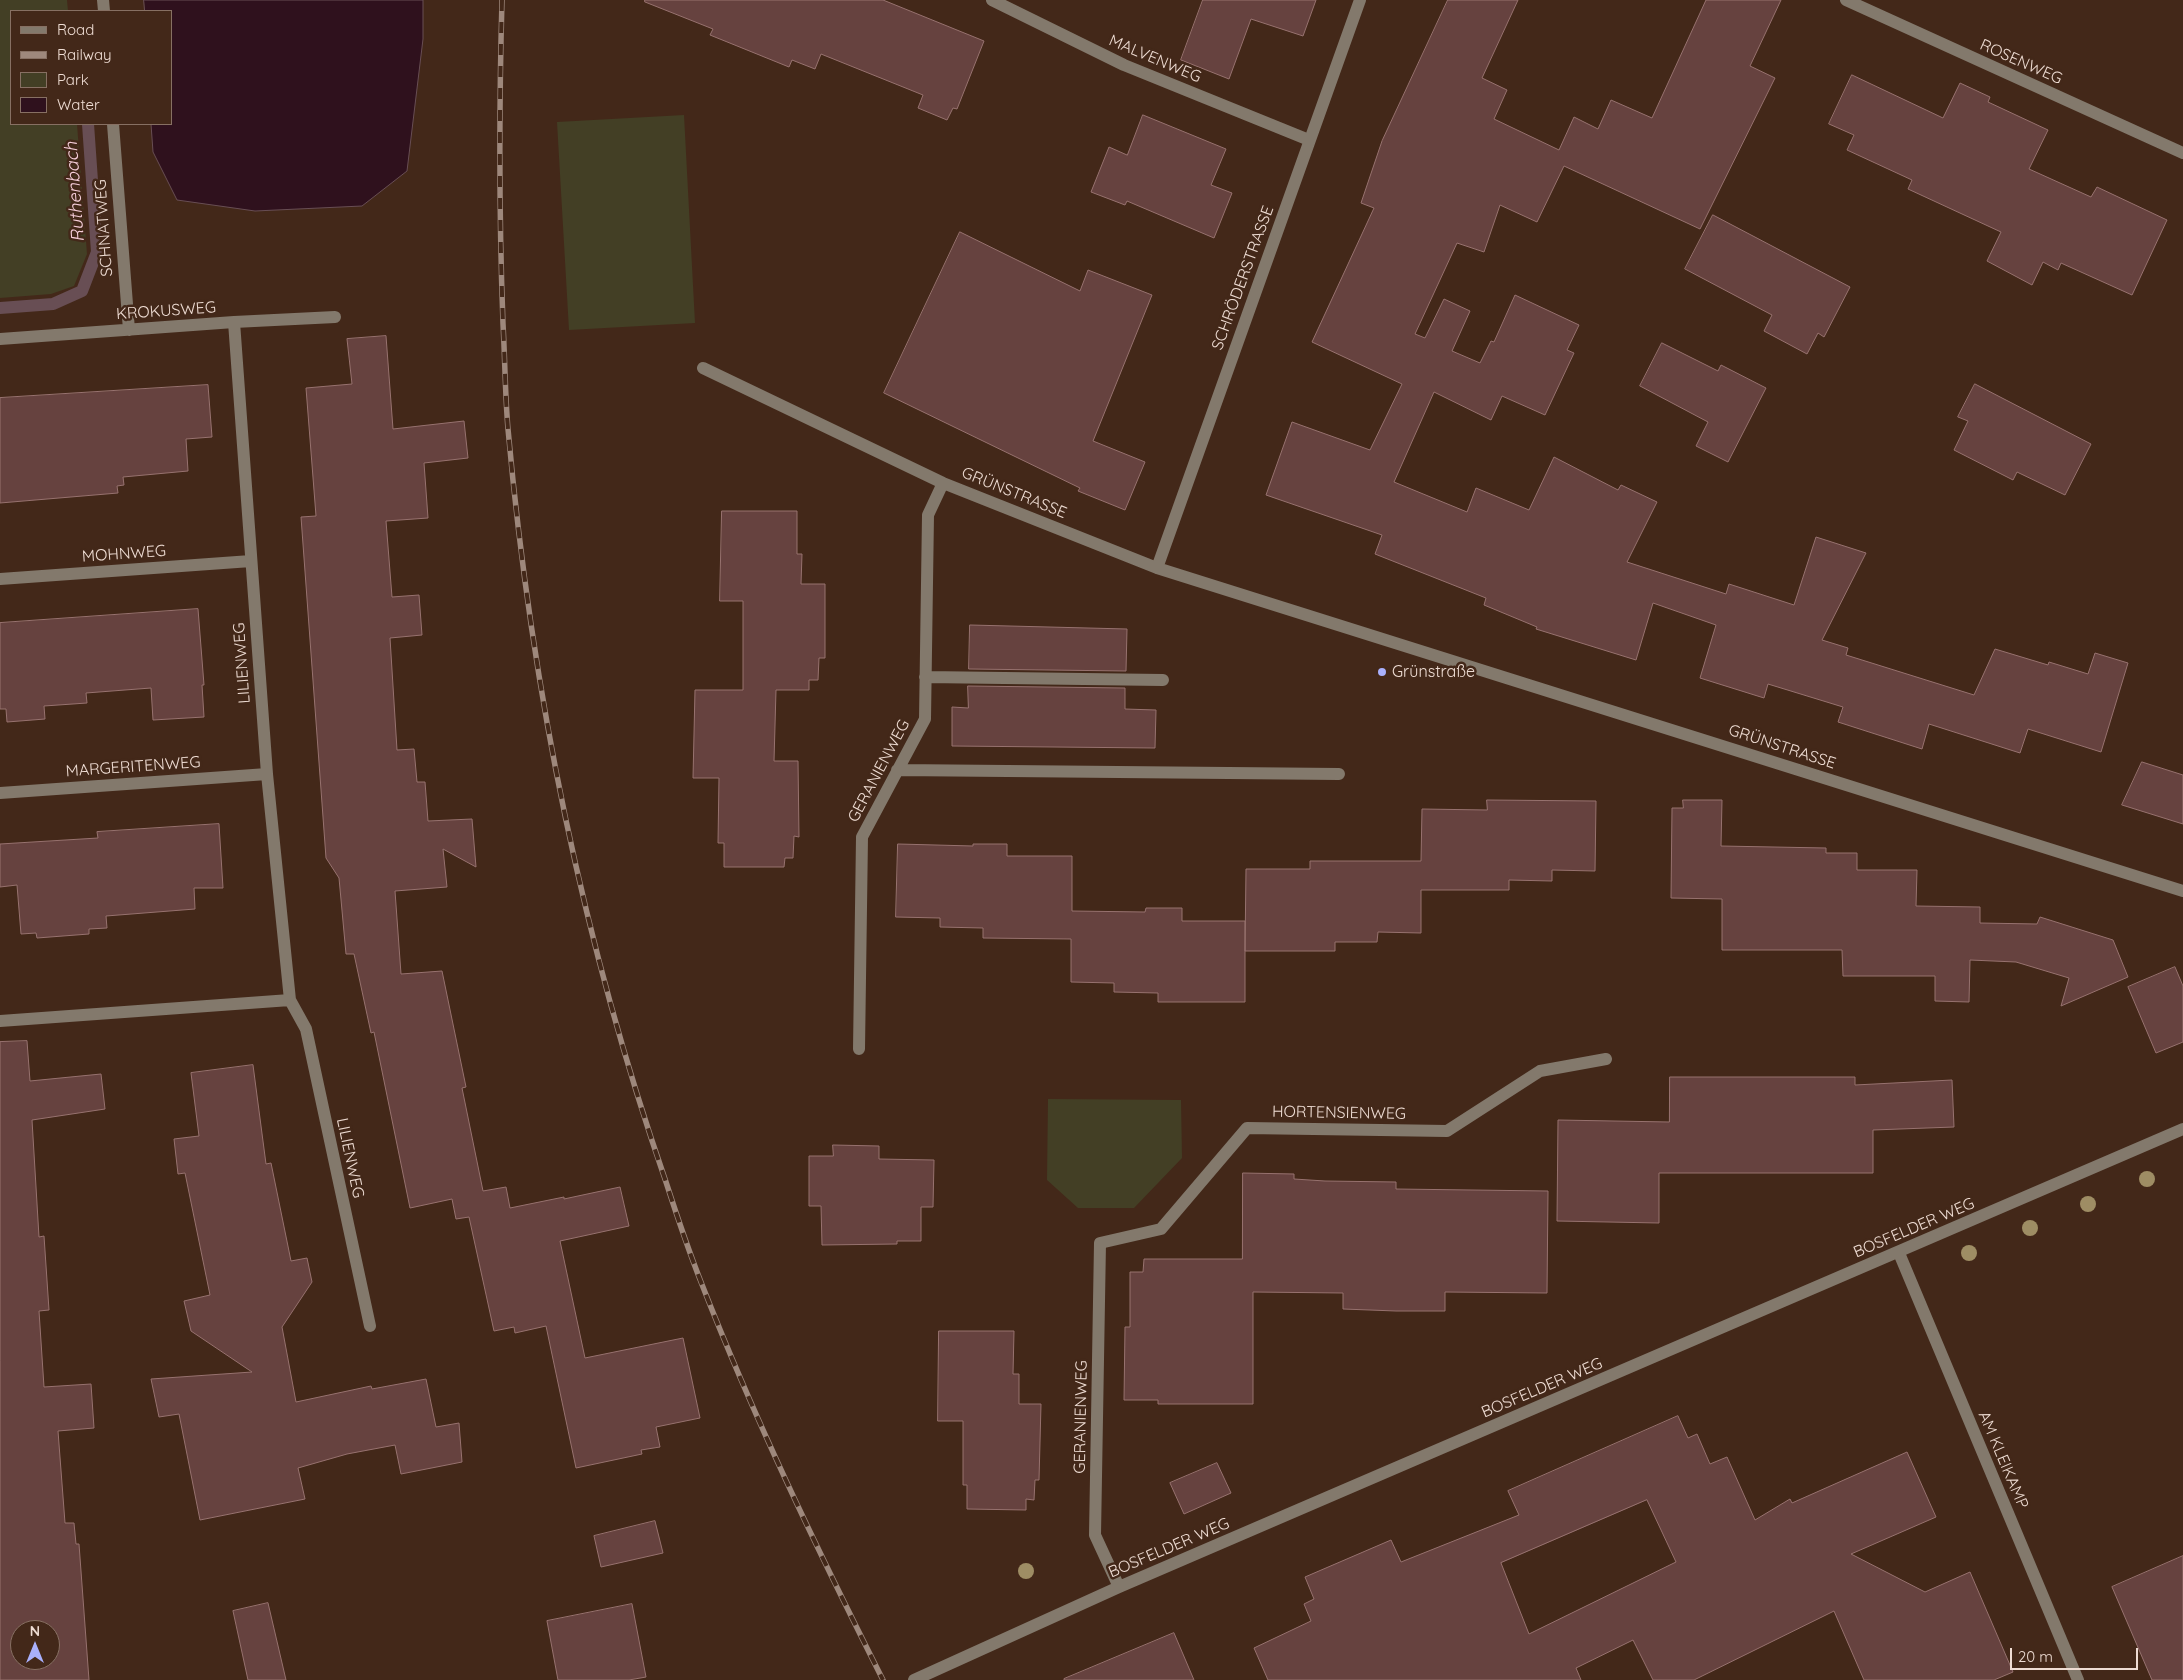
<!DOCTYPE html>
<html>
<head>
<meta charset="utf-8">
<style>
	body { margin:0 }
	#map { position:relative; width:2183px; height:1680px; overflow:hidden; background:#432819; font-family:Quicksand,sans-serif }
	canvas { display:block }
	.legend { position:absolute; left:10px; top:10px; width:162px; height:115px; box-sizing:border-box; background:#432819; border:1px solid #877063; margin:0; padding:6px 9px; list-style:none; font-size:15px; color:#eedcd3 }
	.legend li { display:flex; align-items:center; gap:10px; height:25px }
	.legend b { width:25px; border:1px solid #877063 }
	.north { position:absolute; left:10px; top:1620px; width:50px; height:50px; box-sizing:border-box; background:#432819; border:1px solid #877063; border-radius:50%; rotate:0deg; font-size:14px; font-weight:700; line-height:20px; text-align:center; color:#eedcd3 }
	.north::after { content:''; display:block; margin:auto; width:18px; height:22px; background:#a9b0fc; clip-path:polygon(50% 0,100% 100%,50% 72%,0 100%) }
	.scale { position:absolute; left:2010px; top:1648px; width:128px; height:22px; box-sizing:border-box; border:2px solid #eedcd3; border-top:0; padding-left:6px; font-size:15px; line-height:18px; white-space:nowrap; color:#eedcd3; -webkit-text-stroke:4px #432819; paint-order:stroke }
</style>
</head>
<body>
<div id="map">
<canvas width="2183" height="1680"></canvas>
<ul class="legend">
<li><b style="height:6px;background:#83796c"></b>Road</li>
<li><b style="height:6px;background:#9e887c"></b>Railway</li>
<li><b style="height:14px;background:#433f25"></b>Park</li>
<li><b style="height:14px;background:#2f111d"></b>Water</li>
</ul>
<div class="north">N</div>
<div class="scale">20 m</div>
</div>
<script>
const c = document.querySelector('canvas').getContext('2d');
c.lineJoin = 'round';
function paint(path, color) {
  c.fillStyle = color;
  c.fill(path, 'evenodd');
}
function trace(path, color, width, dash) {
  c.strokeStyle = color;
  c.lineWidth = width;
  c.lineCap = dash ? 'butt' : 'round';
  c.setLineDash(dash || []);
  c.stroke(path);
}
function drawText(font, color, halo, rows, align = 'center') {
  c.font = font + ' Quicksand,sans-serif';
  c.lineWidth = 5;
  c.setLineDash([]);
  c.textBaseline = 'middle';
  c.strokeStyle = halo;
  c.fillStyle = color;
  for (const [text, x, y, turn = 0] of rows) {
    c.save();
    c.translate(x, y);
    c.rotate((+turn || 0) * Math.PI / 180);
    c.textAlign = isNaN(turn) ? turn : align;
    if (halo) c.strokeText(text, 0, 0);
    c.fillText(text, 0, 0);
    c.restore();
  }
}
paint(new Path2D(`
	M 0,0 L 67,0 L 68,11 L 11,11 L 11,124 L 77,124 L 87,254 L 74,286 L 51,294 L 0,298 Z
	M 684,115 L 695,323 L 569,330 L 557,122 Z
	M 1048,1099 L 1181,1100 L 1182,1158 L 1134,1208 L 1078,1208 L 1047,1180 Z`), '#433f25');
const water = new Path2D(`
	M 144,0 L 423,0 L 423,39 L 407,171 L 362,206 L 255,211 L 177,200 L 153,152 L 151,124 L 171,124 L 171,11 L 145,11 Z`);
paint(water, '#2f111d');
trace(water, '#684e54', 1);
trace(new Path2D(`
	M 0,308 L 53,304 L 82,291 L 97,252 L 88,124`), '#684e54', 12);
const building = new Path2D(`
	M 645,0 L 883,0 L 984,41 L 957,109 L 953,108 L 947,120 L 918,108 L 923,95 L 821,54 L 815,69 L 792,60 L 789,67 L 710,35 L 713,29 L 645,2 Z
	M 1203,0 L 1316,0 L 1303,36 L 1251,19 L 1229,79 L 1181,60 Z
	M 1448,0 L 1518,0 L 1482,78 L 1507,90 L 1494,119 L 1559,150 L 1574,117 L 1598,129 L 1611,100 L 1652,118 L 1706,0 L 1781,0 L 1750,66 L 1775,78 L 1700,229 L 1564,166 L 1537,222 L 1500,205 L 1484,252 L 1457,243 L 1415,334 L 1425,338 L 1444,299 L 1470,311 L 1452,351 L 1480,363 L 1491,341 L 1494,342 L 1515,295 L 1579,325 L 1567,350 L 1574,353 L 1545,415 L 1502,396 L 1491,420 L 1434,392 L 1394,482 L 1467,512 L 1476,488 L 1529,510 L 1554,457 L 1618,490 L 1621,485 L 1657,502 L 1627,562 L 1726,594 L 1729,584 L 1794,605 L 1816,537 L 1866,553 L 1822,640 L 1848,648 L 1846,655 L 1974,695 L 1995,649 L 2048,665 L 2049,662 L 2088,674 L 2095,653 L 2128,663 L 2101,752 L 2028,729 L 2020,753 L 1929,724 L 1922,749 L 1838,722 L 1843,707 L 1768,684 L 1764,698 L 1700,678 L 1716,625 L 1653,603 L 1636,660 L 1536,629 L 1537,627 L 1484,605 L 1486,598 L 1375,554 L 1382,535 L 1266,495 L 1292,422 L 1370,450 L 1402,384 L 1312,342 L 1374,208 L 1361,203 L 1382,141 Z
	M 1852,75 L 1943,118 L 1960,83 L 1990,97 L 1988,102 L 2048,130 L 2029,169 L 2091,197 L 2097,187 L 2167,220 L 2132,295 L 2061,263 L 2058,270 L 2043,262 L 2032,285 L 1987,261 L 2001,232 L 1908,189 L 1912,180 L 1847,150 L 1854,135 L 1829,124 Z
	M 1143,115 L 1226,149 L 1211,185 L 1232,193 L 1214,238 L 1127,201 L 1125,205 L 1091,192 L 1109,147 L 1127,155 Z
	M 1713,215 L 1850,287 L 1824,337 L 1818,333 L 1807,354 L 1764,331 L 1772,315 L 1685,269 Z
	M 960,232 L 1080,291 L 1088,270 L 1152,295 L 1093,441 L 1145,462 L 1125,510 L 1078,491 L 1080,488 L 884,393 Z
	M 386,336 L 393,429 L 464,421 L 468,458 L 424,463 L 428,518 L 386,521 L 392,597 L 419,595 L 422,635 L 390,638 L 397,750 L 414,749 L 417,782 L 425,782 L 428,821 L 472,819 L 476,867 L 443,849 L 447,887 L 395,891 L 401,974 L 442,971 L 466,1087 L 462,1088 L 483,1191 L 506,1187 L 510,1208 L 564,1197 L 564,1199 L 620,1187 L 629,1226 L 560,1241 L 585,1358 L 683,1338 L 700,1418 L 656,1427 L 660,1447 L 641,1450 L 642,1454 L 576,1468 L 546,1326 L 515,1333 L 514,1327 L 494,1331 L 469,1217 L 456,1219 L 452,1199 L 410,1208 L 374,1032 L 371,1033 L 354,954 L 346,954 L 339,878 L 326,858 L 301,517 L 316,516 L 306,388 L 352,384 L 347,339 Z
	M 1662,343 L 1718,371 L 1721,365 L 1766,388 L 1728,462 L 1696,446 L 1708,422 L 1640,386 Z
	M 1975,384 L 2091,444 L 2065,495 L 2017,472 L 2013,480 L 1954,450 L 1968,421 L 1958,417 Z
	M 208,385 L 212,437 L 186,439 L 188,471 L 123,477 L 124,485 L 117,486 L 118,493 L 0,503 L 0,398 Z
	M 722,511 L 797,511 L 797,554 L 802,554 L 801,584 L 825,584 L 825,658 L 819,658 L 818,680 L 809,680 L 809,690 L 776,690 L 774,761 L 798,761 L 799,837 L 794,836 L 793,858 L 785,858 L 784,867 L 724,867 L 724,843 L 718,843 L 719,778 L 693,778 L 695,690 L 743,690 L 743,601 L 720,601 Z
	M 198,609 L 204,685 L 202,685 L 204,717 L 153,720 L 151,688 L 86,693 L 87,703 L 44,706 L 45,719 L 7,722 L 6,709 L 0,709 L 0,623 Z
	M 970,625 L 1127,629 L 1126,671 L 969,669 Z
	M 968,686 L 1125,688 L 1125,709 L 1156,710 L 1155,748 L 952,746 L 952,707 L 968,708 Z
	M 2142,762 L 2183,775 L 2183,824 L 2122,805 Z
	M 1487,800 L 1596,801 L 1595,871 L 1552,870 L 1552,881 L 1509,880 L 1509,890 L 1421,890 L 1421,933 L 1378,932 L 1377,942 L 1335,942 L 1335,951 L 1245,951 L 1246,869 L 1310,869 L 1310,861 L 1421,861 L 1422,809 L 1487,810 Z
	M 1683,800 L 1722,800 L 1721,846 L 1826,848 L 1826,853 L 1857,853 L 1857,870 L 1917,870 L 1916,906 L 1980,907 L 1980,923 L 2037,924 L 2040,917 L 2113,940 L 2128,977 L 2061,1006 L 2069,978 L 2016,962 L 1970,960 L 1969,1002 L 1935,1001 L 1935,976 L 1843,976 L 1842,950 L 1722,950 L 1722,899 L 1671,898 L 1672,808 L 1683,808 Z
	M 219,824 L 223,888 L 194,888 L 195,909 L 106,916 L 107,928 L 89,929 L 89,934 L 37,938 L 36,933 L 21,934 L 17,885 L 0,887 L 0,844 L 98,838 L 97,832 Z
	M 898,844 L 973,846 L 973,844 L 1007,844 L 1007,856 L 1072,856 L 1072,911 L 1145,912 L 1146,908 L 1182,908 L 1182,921 L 1245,921 L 1245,1002 L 1158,1002 L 1158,993 L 1114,992 L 1114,983 L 1071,982 L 1071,939 L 983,938 L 983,928 L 940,927 L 940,918 L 896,917 Z
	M 2175,967 L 2183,986 L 2183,1042 L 2156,1053 L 2128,987 Z
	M 27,1041 L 30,1081 L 101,1074 L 105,1109 L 32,1120 L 39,1237 L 44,1236 L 49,1310 L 39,1311 L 44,1387 L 91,1384 L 94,1428 L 58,1431 L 65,1523 L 74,1523 L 76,1544 L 79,1544 L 89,1680 L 0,1680 L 0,1042 ZM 20,1630 L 50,1630 L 50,1660 L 20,1660 Z
	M 253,1065 L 266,1164 L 271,1163 L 291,1261 L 307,1258 L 312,1282 L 282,1327 L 296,1402 L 371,1386 L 372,1389 L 426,1379 L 436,1427 L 459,1423 L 462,1462 L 401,1474 L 395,1445 L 347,1454 L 298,1468 L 305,1499 L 200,1520 L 179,1414 L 159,1417 L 151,1379 L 252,1372 L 191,1331 L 184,1301 L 210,1295 L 185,1173 L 178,1174 L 174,1139 L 199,1136 L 191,1073 Z
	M 1670,1077 L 1855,1077 L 1855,1085 L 1952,1080 L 1954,1127 L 1873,1130 L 1873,1173 L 1659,1173 L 1659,1223 L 1557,1221 L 1558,1120 L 1669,1122 Z
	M 833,1145 L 879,1146 L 879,1159 L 934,1160 L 933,1207 L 921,1207 L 921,1241 L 897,1241 L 897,1244 L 822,1245 L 821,1206 L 809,1206 L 809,1156 L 833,1156 Z
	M 1243,1173 L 1294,1174 L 1294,1179 L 1325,1181 L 1396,1182 L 1396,1189 L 1548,1191 L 1547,1293 L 1445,1292 L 1445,1311 L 1396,1311 L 1343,1309 L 1343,1293 L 1253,1292 L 1253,1404 L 1158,1404 L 1158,1400 L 1124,1400 L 1125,1327 L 1130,1327 L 1130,1272 L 1143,1272 L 1144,1259 L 1242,1259 Z
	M 939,1331 L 1014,1331 L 1013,1374 L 1019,1374 L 1019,1404 L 1041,1404 L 1039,1480 L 1035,1480 L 1034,1500 L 1026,1499 L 1026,1510 L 967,1509 L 967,1485 L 963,1485 L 963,1421 L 938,1421 Z
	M 1678,1416 L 1688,1438 L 1697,1434 L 1710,1464 L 1727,1457 L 1755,1520 L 1790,1499 L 1792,1503 L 1907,1452 L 1936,1517 L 1851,1554 L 1925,1592 L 1970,1572 L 2013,1672 L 1994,1680 L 1864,1680 L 1834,1611 L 1694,1680 L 1653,1680 L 1633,1640 L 1576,1668 L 1581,1680 L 1268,1680 L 1254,1648 L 1311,1621 L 1304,1604 L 1314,1599 L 1305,1577 L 1391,1540 L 1401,1562 L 1519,1515 L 1508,1491 ZM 1647,1500 L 1676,1562 L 1529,1634 L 1501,1563 Z
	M 1217,1463 L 1231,1493 L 1184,1514 L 1170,1483 Z
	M 655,1521 L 663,1553 L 601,1567 L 594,1536 Z
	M 2183,1556 L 2183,1680 L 2152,1680 L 2112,1587 Z
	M 268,1603 L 286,1680 L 248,1680 L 233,1611 Z
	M 632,1604 L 646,1677 L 629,1680 L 558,1680 L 547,1621 Z
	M 1174,1633 L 1194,1680 L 1064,1680 L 1064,1679 Z`);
paint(building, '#66423f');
trace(building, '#97726f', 1);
trace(new Path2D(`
	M 103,0 L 104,11
	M 992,0 L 1124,65 L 1309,140
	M 1846,0 L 2183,153
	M 113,124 L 129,330
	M 234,322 L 267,774 L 290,1000 L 306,1029 L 370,1326
	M 0,339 L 234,322 L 335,317
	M 703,368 L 943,483 L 1157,568 L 2183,891
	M 1157,568 L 1360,0
	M 0,579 L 251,561
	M 925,677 L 1163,680
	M 897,770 L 1339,774
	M 0,793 L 267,774
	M 0,1021 L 290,1000
	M 859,1049 L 862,837 L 925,719 L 928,515 L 943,483
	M 1899,1253 L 2078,1680
	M 1119,1587 L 1095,1535 L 1100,1243 L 1161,1229 L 1247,1128 L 1447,1131 L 1540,1071 L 1606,1059
	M 914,1680 L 1119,1587 L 2183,1129`), '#83796c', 12);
const rail = new Path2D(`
	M 502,0 C 499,108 499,216 503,324 C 505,359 505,394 508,429 C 531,685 582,940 666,1182 C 677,1216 688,1249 701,1282 C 754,1418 817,1549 883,1680`);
trace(rail, '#9e887c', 5.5);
trace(rail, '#432819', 4, [11]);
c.fillStyle = '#9e8d64';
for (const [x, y] of [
	[2147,1179],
	[2088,1204],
	[2030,1228],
	[1969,1253],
	[1026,1571]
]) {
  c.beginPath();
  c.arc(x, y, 8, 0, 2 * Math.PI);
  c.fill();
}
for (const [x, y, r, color] of [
	[1382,672,5,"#a9b0fc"]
]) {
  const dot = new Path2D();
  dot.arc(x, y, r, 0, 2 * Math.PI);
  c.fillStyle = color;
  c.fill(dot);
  trace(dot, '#432819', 2);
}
drawText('16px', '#eedcd3', '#432819', [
	["MALVENWEG",1155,59,23],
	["ROSENWEG",2021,62,24],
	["SCHNATWEG",104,228,-94],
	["SCHRÖDERSTRASSE",1243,278,-70],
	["KROKUSWEG",166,311,-4],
	["GRÜNSTRASSE",1014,493,22],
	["MOHNWEG",124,554,-4],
	["LILIENWEG",242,663,-94],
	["GRÜNSTRASSE",1782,747,18],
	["MARGERITENWEG",133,767,-4],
	["GERANIENWEG",879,771,-62],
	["HORTENSIENWEG",1339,1113,1],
	["LILIENWEG",350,1158,78],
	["BOSFELDER WEG",1914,1228,-23],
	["BOSFELDER WEG",1542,1388,-23],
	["GERANIENWEG",1081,1417,-89],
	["AM KLEIKAMP",2003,1460,67],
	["BOSFELDER WEG",1169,1548,-23]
]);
drawText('16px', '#eedcd3', '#432819', [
	["Grünstraße",1392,672]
], 'left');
drawText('italic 18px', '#f6ceda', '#432819', [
	["Ruthenbach",75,192,-94]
]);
</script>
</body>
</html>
